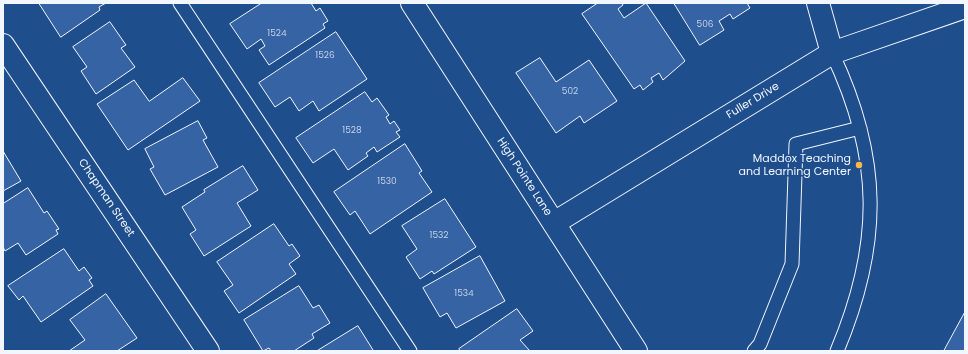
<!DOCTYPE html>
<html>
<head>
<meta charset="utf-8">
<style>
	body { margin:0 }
	#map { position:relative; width:968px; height:354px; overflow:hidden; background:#1f4e8c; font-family:Poppins,sans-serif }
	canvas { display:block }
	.frame { position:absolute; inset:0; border:4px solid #f2f6ff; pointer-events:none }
</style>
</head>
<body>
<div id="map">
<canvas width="968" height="354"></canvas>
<div class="frame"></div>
</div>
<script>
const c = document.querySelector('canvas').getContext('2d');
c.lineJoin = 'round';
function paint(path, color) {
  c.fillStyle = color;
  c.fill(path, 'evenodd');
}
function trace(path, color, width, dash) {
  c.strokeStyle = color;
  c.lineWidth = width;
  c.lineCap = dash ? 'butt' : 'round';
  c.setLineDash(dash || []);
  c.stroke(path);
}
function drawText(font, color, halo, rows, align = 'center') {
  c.font = font + ' Poppins,sans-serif';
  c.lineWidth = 3;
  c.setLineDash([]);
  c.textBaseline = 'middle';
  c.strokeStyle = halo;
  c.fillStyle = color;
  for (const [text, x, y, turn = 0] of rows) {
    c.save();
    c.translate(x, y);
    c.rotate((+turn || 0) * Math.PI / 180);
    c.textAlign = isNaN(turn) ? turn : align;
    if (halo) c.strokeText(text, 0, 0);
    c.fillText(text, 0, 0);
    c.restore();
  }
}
const building = new Path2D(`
	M 39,3 L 106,3 L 99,7 L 100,10 L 61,37 Z
	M 262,3 L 311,3 L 316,11 L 320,8 L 328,21 L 323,24 L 325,28 L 269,65 L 259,50 L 265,46 L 261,39 L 247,49 L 230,24 Z
	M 598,3 L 622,3 L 623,5 L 618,9 L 624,18 L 646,3 L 685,61 L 663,80 L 659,73 L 651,78 L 653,82 L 643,90 L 640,85 L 634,89 L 582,14 Z
	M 674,3 L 747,3 L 750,8 L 733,19 L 730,14 L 719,21 L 724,30 L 700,45 Z
	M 110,22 L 126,45 L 121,48 L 135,67 L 96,94 L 81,71 L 87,67 L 73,47 Z
	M 336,32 L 367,79 L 319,111 L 313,101 L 299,111 L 290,97 L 275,107 L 259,83 Z
	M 540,58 L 556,82 L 589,60 L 617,101 L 584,123 L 580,116 L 556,133 L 516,73 Z
	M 183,78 L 200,101 L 128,150 L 97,104 L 134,80 L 149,101 Z
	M 365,92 L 372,102 L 377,98 L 389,115 L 386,117 L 390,124 L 394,121 L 400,130 L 396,132 L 400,137 L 377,152 L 374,147 L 366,153 L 368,156 L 348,170 L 334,149 L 313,163 L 296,138 Z
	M 198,121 L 207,138 L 203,140 L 218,167 L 165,195 L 150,169 L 154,167 L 145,149 Z
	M 405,144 L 422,171 L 419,173 L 432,192 L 370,234 L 355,211 L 350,215 L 334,192 Z
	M 3,151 L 21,181 L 3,191 Z
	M 243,166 L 258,190 L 237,203 L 251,226 L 204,256 L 190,234 L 196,230 L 182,207 L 205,192 L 204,190 Z
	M 28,188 L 44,213 L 47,211 L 59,229 L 56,230 L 58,234 L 26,255 L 18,243 L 5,251 L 3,247 L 3,204 Z
	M 445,199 L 476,247 L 434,274 L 432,271 L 420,279 L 406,257 L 417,249 L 402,226 Z
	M 274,224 L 289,246 L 292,244 L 300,256 L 289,264 L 296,274 L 239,313 L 224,291 L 233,285 L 217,262 Z
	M 64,249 L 79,271 L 84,267 L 92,278 L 89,280 L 93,286 L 41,322 L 23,296 L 19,300 L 8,286 Z
	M 480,256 L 505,301 L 456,328 L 447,313 L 440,317 L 423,288 Z
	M 299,286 L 313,308 L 319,305 L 330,323 L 312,334 L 314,338 L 294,351 L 271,351 L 269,348 L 263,351 L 244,320 Z
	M 106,294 L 137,338 L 117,351 L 69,351 L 85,340 L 70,320 Z
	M 517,309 L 533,331 L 520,340 L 530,351 L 460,351 L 459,349 Z
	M 965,312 L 965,351 L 944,351 Z
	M 358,326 L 373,350 L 372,351 L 317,351 Z`);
paint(building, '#3563a3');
trace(building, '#f2f6ff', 1);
const service = new Path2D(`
	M 180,3 L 410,351
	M 832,53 C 882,158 882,244 837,351
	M 754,351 L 760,344 L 792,264 L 796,144 L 860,128`);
const minor = new Path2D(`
	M 818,3 L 832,53
	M 3,45 L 208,351
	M 554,223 L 832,53 L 965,7`);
const tertiary = new Path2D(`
	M 412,3 L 636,351`);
trace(service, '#f2f6ff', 15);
trace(minor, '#f2f6ff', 24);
trace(tertiary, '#f2f6ff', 24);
trace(service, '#1f4e8c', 13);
trace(minor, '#1f4e8c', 22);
trace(tertiary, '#1f4e8c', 22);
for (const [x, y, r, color] of [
	[859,165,4,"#ffb74d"]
]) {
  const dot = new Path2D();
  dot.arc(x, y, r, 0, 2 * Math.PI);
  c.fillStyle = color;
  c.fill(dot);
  trace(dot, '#1f4e8c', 1.5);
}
drawText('9px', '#c3d1e8', null, [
	["506",705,25],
	["1524",277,34],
	["1526",325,56],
	["502",570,92],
	["1528",352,131],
	["1530",387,182],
	["1532",439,236],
	["1534",464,294]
]);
drawText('11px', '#f2f6ff', '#1f4e8c', [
	["Fuller Drive",753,101,-31],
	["High Pointe Lane",524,177,57],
	["Chapman Street",106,198,56]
]);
drawText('11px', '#f2f6ff', '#1f4e8c', [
	["Maddox Teaching",851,159],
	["and Learning Center",851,172]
], 'right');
</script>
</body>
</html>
